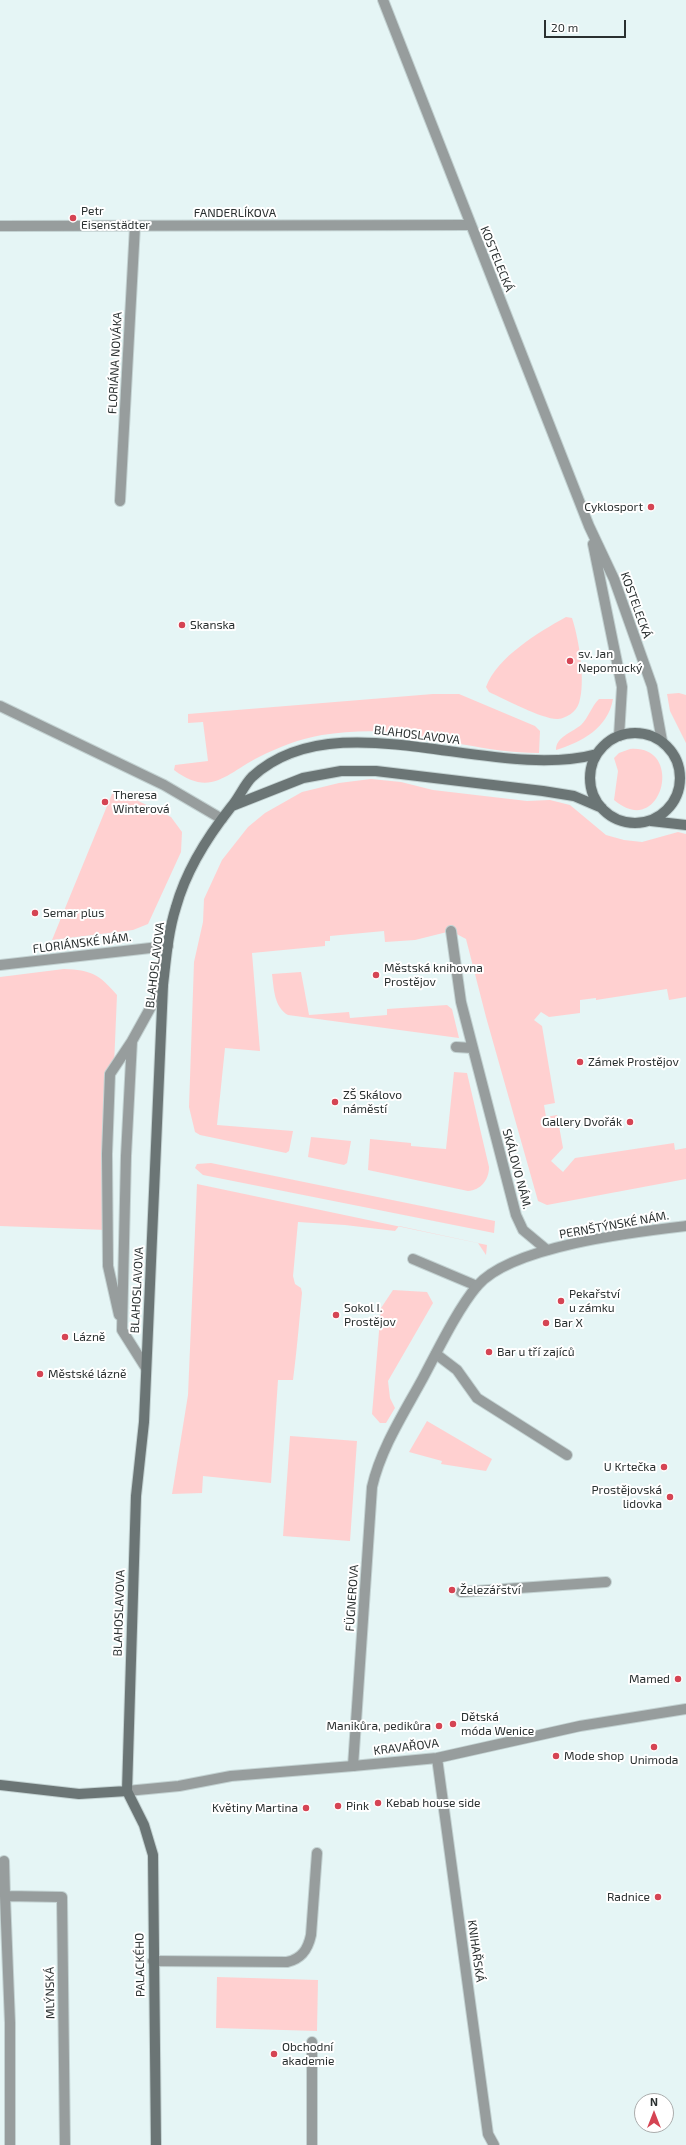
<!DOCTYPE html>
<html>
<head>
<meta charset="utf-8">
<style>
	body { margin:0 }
	#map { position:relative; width:686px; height:2145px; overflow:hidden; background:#e5f5f5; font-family:"Exo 2",sans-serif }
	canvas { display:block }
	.north { position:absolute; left:634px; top:2093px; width:40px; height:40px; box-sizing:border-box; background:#fff; border:1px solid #aaacac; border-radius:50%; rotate:0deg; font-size:11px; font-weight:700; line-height:16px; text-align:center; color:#2a3030 }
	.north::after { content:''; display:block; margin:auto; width:14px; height:18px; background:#d54453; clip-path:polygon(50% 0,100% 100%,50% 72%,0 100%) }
	.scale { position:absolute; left:544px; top:20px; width:82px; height:18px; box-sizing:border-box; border:2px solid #2a3030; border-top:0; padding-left:5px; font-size:12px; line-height:14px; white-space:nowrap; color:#2a3030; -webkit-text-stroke:3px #fff; paint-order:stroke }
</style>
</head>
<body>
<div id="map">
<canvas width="686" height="2145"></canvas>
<div class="north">N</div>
<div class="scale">20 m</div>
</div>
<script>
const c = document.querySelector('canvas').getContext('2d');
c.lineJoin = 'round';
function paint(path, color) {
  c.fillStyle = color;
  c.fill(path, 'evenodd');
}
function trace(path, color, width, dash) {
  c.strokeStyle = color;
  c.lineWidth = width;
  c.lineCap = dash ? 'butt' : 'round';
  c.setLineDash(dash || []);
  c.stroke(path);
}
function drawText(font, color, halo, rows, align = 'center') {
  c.font = font + ' "Exo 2",sans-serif';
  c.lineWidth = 4;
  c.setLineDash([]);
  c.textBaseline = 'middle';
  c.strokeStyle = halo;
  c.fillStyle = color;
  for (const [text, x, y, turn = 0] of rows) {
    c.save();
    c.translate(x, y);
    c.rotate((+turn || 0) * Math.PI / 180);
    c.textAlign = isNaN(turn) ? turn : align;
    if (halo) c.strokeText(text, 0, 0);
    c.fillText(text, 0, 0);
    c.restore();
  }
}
paint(new Path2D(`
	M 566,617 L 572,618 C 579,639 586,682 579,703 C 576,712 567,718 558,719 C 544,720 504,699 489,692 L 486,687 C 497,657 539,632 566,617 Z
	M 679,693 L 686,695 L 686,743 L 670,711 L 667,694 Z
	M 433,694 L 459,694 L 535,726 L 540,731 L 539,753 C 487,753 439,737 389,732 C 367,730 343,732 322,735 C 299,739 279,747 259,757 C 227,773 211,798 174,770 L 175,765 L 208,761 L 203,722 L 188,723 L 188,714 Z
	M 599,699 L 613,699 C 608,728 582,742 556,750 C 556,737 571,733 581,725 C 589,717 591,707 599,699 Z
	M 630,749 C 686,744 662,841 614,800 L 618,771 L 614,758 L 619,753 Z
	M 371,779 L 401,782 L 433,790 L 527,801 L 550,800 L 570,805 L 606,835 L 624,840 L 642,842 L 678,832 L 686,834 L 686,997 L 669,1000 L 667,989 L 596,1000 L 596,998 L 580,1000 L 580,1013 L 549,1017 L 541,1012 L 534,1020 L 542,1026 L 555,1103 L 544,1105 L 546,1117 L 557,1115 L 563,1148 L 551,1161 L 563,1172 L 575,1158 L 674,1143 L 675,1150 L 686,1148 L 686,1179 L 547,1205 L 538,1201 L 486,1017 L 466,939 L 451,931 L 415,940 L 385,942 L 384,931 L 330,936 L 330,941 L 325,941 L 325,946 L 252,953 L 260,1051 L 225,1048 L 217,1125 L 293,1131 L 289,1151 L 286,1153 L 200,1135 L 195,1132 L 189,1107 L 194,962 L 203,922 L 204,899 L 222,860 L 248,827 L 265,813 L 302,792 L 339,783 Z
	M 114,789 L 171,817 L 182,832 L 181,852 L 148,924 L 133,930 L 52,940 Z
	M 64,969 C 91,970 99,974 117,995 L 107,1230 L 0,1226 L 0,977 Z
	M 301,972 L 309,1015 L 349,1012 L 350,1018 L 387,1015 L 387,1009 L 447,1005 L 452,1009 L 459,1038 L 288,1015 C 274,1007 274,989 272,974 Z
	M 454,1072 L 467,1073 L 489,1167 C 489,1180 481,1190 468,1191 L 368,1170 L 370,1139 L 411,1143 L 411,1146 L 446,1149 Z
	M 311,1137 L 351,1141 L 347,1163 L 344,1165 L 308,1157 Z
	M 211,1163 L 495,1221 L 494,1233 L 203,1175 L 195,1168 L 197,1164 Z
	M 197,1184 L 487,1245 L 486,1255 L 478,1243 L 399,1226 L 395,1231 L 345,1225 L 298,1222 L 293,1276 L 295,1284 L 301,1288 L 302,1293 C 299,1324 297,1349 293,1380 L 278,1380 L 271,1483 L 203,1476 L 202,1493 L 172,1494 L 188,1395 Z
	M 393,1290 L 427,1292 L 433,1303 L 388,1381 L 390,1398 L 395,1408 L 386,1423 L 380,1423 L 372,1414 L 381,1308 Z
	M 427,1421 L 492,1459 L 486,1471 L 441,1464 L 442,1461 L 409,1452 Z
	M 290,1436 L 357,1441 L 350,1541 L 283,1536 Z
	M 217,1977 L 318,1980 L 317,2031 L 216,2028 Z`), '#ffd0d0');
const service = new Path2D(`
	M 0,706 L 164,785 L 222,819
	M 451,931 L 461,1002 L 516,1215 L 523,1230 L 547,1250
	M 456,1047 L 472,1048
	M 413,1259 L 477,1286
	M 119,1315 L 108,1266 L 107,1154 L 110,1074 L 132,1041
	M 436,1354 L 457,1370 L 477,1398 L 567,1455
	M 146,1368 L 122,1330 L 126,1156 L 132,1041 L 163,985
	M 461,1592 L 606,1582
	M 153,1961 L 287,1962 C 302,1959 308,1949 311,1935 L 317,1853
	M 312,2042 L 312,2145`);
const pedestrian = new Path2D(`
	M 127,1791 L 179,1786 L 231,1776 L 353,1766`);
const minor = new Path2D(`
	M 0,226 L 470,225
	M 120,501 L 135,226
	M 0,965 L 168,946
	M 686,1226 C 634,1232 511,1246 477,1286 C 457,1310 438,1350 423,1378 C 404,1413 381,1448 372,1487 L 353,1766 L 437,1758 L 580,1726 L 686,1709
	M 437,1758 L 488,2134 L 494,2145
	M 4,1861 L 5,1896
	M 10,2145 L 10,2023 L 5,1896 L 62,1897 L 65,2145`);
const tertiary = new Path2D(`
	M 383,0 L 589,526 L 614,579 L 652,686 L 662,741
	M 593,544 L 622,687 L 619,736`);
const secondary = new Path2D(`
	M590 778a45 45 0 1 1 90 0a45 45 0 1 1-90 0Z
	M 232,806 L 303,778 L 341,771 L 376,771 L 543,791 L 574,796 L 602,808
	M 651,821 L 686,825
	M 0,1785 L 79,1794 L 127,1791
	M 156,2145 L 153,1855 L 144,1825 L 127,1791 L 136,1496 L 144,1422 L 163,985 C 166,959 168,932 176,907 C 186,871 208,836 231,807 C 239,798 244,785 252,777 C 337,698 493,783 597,754`);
trace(service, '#c3d2d2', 12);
trace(pedestrian, '#c3d2d2', 12);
trace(minor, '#c3d2d2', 12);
trace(tertiary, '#c3d2d2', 12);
trace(secondary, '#c3d2d2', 12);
trace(service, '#979d9d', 10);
trace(pedestrian, '#979d9d', 10);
trace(minor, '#979d9d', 10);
trace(tertiary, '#979d9d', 10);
trace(secondary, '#6b7575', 10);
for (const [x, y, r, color] of [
	[73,218,4,"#d54453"],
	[651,507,4,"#d54453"],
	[182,625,4,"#d54453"],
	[570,661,4,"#d54453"],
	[105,802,4,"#d54453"],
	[35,913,4,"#d54453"],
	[376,975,4,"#d54453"],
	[580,1062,4,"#d54453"],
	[335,1102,4,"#d54453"],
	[630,1122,4,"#d54453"],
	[561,1301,4,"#d54453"],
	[336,1315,4,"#d54453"],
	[546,1323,4,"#d54453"],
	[65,1337,4,"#d54453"],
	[489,1352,4,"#d54453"],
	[40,1374,4,"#d54453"],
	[664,1467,4,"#d54453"],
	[670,1497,4,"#d54453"],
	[452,1590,4,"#d54453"],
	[678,1679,4,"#d54453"],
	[453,1724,4,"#d54453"],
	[439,1726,4,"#d54453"],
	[654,1747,4,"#d54453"],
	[556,1756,4,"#d54453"],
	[378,1803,4,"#d54453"],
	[338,1806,4,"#d54453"],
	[306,1808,4,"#d54453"],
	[658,1897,4,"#d54453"],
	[274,2054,4,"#d54453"]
]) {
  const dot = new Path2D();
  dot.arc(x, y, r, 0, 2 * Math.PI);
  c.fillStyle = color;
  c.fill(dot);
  trace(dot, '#fff', 1.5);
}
drawText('12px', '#2a3030', '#fff', [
	["Petr",81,211],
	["Eisenstädter",81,225],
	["Cyklosport",643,507,"right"],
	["Skanska",190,625],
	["sv. Jan",578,654],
	["Nepomucký",578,668],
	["Theresa",113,795],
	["Winterová",113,809],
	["Semar plus",43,913],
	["Městská knihovna",384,968],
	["Prostějov",384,982],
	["Zámek Prostějov",588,1062],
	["ZŠ Skálovo",343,1095],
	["náměstí",343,1109],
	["Gallery Dvořák",622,1122,"right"],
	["Pekařství",569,1294],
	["u zámku",569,1308],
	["Sokol I.",344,1308],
	["Prostějov",344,1322],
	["Bar X",554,1323],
	["Lázně",73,1337],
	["Bar u tří zajíců",497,1352],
	["Městské lázně",48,1374],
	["U Krtečka",656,1467,"right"],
	["Prostějovská",662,1490,"right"],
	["lidovka",662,1504,"right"],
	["Železářství",460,1590],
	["Mamed",670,1679,"right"],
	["Dětská",461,1717],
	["móda Wenice",461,1731],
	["Manikůra, pedikůra",431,1726,"right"],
	["Mode shop",564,1756],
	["Unimoda",654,1760,"center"],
	["Kebab house side",386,1803],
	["Pink",346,1806],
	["Květiny Martina",298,1808,"right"],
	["Radnice",650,1897,"right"],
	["Obchodní",282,2047],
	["akademie",282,2061]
], 'left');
drawText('12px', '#2a3030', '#fff', [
	["FANDERLÍKOVA",235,213],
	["KOSTELECKÁ",497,259,68],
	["FLORIÁNA NOVÁKA",115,363,-87],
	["KOSTELECKÁ",636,605,70],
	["BLAHOSLAVOVA",417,735,7],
	["FLORIÁNSKÉ NÁM.",82,943,-7],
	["BLAHOSLAVOVA",155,965,-83],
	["SKÁLOVO NÁM.",517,1169,75],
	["PERNŠTÝNSKÉ NÁM.",614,1225,-10],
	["BLAHOSLAVOVA",137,1290,-87],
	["FÜGNEROVA",352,1598,-86],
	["BLAHOSLAVOVA",119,1613,-88],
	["KRAVAŘOVA",406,1747,-7],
	["KNIHAŘSKÁ",476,1951,82],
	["PALACKÉHO",140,1965,-91],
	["MLÝNSKÁ",50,1993,-91]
]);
</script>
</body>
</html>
